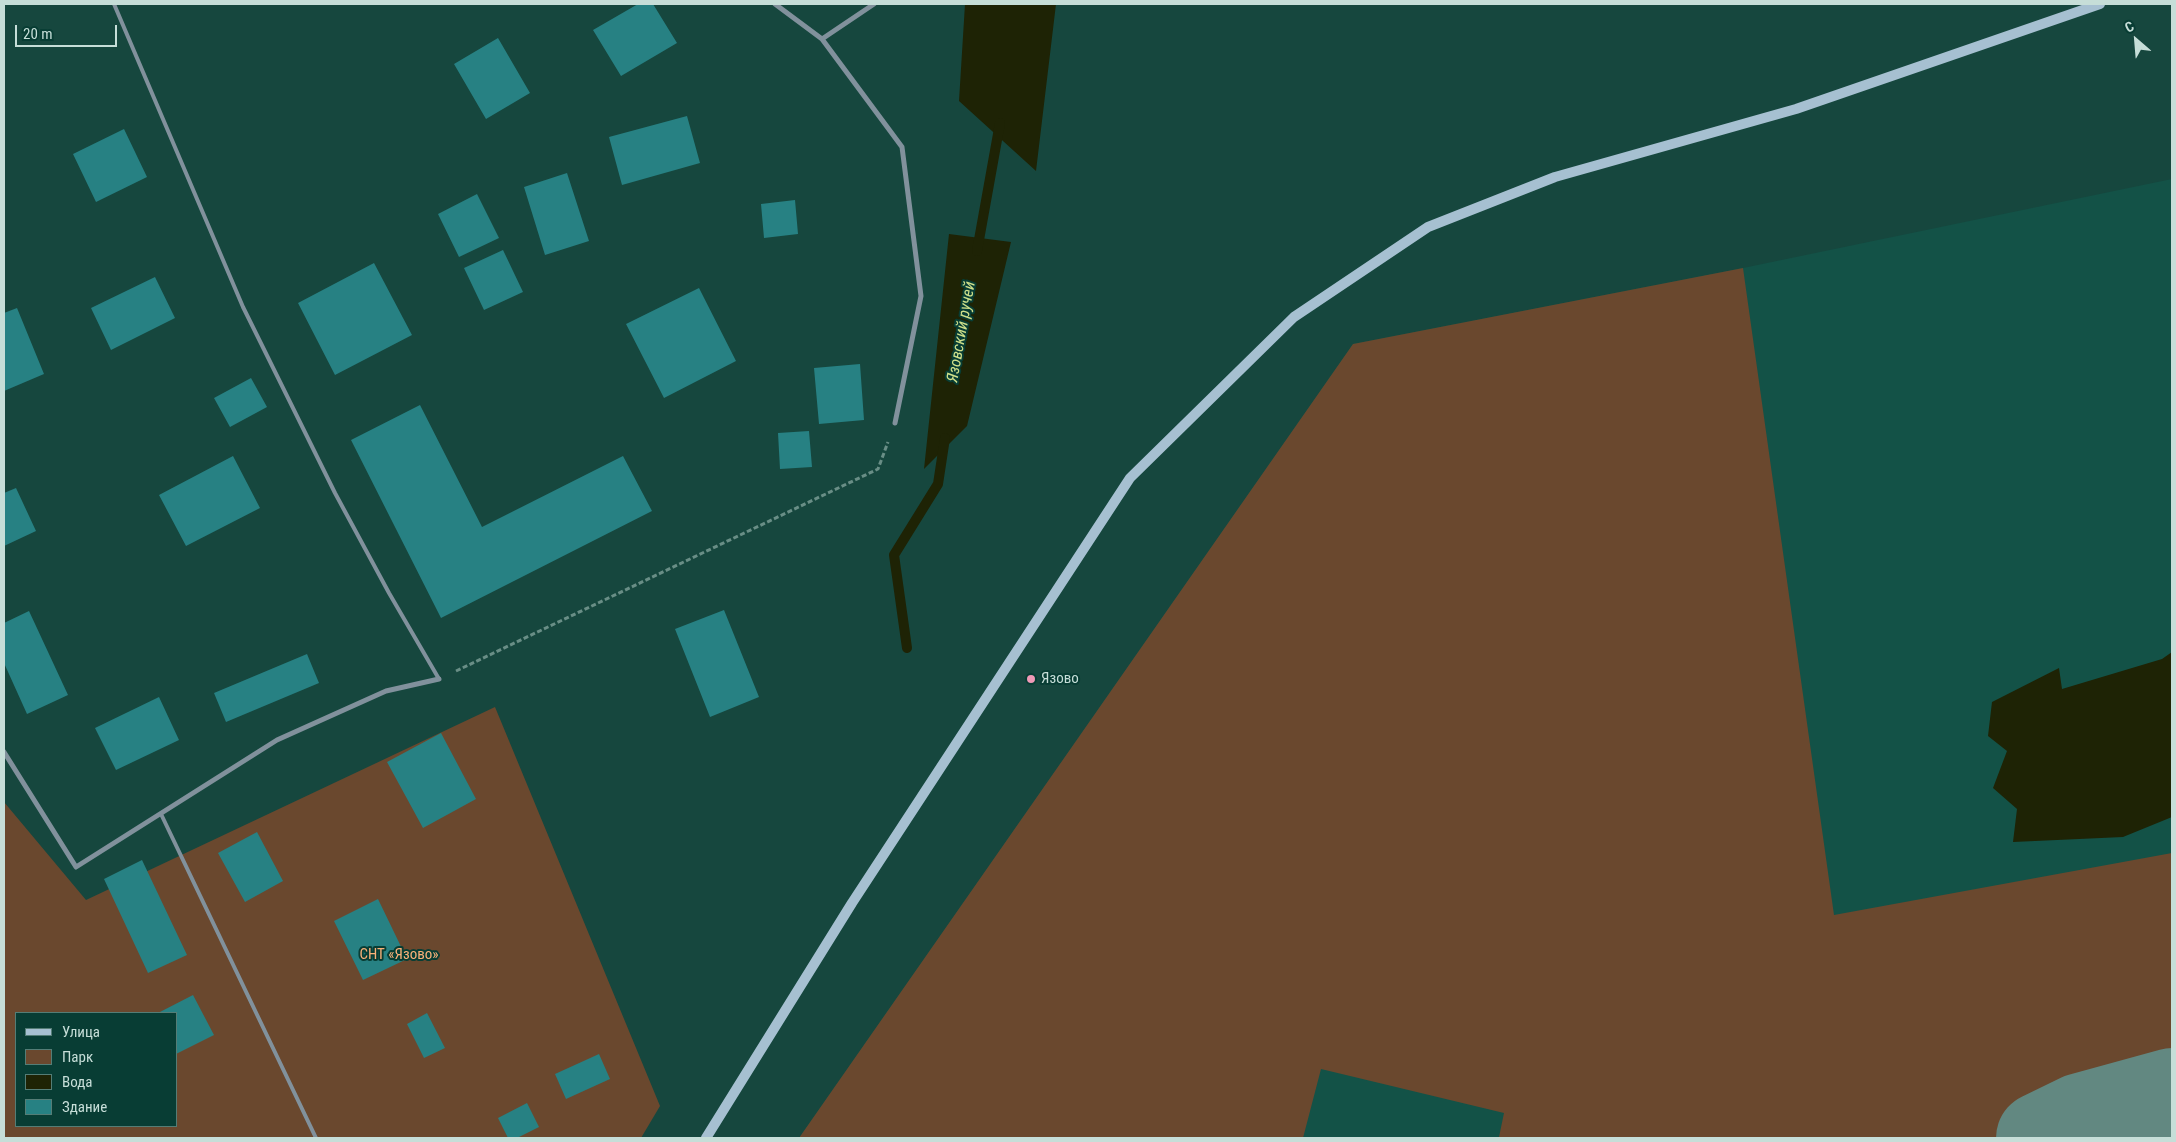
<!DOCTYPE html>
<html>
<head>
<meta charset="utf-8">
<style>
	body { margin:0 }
	#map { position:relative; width:2176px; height:1142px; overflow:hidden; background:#16473e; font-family:"Roboto Condensed",sans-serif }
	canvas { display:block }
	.frame { position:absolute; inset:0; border:5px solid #c6ded8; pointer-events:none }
	.legend { position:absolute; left:15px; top:1012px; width:162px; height:115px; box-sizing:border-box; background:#083d34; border:1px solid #547d76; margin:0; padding:6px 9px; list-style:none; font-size:15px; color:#c6ded8 }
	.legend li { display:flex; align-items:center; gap:10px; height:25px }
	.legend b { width:25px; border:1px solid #547d76 }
	.north { position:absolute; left:2111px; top:15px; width:50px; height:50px; -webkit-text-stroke:4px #083d34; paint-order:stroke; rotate:333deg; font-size:14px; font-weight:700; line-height:20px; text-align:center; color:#c6ded8 }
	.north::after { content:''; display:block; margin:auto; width:18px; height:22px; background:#c6ded8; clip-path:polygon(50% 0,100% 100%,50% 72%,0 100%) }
	.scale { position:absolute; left:15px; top:25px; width:102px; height:22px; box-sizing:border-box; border:2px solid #c6ded8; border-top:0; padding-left:6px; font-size:15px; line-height:18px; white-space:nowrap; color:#c6ded8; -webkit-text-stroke:4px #083d34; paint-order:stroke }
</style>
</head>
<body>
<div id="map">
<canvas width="2176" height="1142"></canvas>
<div class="frame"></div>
<ul class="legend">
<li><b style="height:6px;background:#a6c0d1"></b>Улица</li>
<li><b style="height:14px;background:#6a482e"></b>Парк</li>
<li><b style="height:14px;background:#1e2305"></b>Вода</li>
<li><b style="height:14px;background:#278183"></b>Здание</li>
</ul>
<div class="north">С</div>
<div class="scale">20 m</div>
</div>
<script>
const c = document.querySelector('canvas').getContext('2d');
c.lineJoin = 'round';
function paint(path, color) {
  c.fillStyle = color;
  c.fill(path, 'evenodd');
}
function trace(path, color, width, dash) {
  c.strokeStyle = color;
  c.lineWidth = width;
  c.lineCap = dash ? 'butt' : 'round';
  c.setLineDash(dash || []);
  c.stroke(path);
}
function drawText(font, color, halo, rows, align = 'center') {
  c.font = font + ' "Roboto Condensed",sans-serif';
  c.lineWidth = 4;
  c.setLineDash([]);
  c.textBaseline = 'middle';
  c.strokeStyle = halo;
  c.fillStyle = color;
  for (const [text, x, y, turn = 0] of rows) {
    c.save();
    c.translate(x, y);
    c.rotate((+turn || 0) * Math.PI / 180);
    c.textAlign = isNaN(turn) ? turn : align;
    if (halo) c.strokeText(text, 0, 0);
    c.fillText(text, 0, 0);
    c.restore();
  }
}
paint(new Path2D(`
	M 2172,179 L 2172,1138 L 799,1138 L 1353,344 L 1743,268 Z`), '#135247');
paint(new Path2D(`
	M 1743,268 L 1834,915 L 2172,853 L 2172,1076 L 2088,1087 L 2021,1138 L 1502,1138 L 1499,1137 L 1504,1113 L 1321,1069 L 1303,1138 L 799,1138 L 1353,344 Z
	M 495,707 L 660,1106 L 641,1138 L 4,1138 L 4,802 L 86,900 ZM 16,1013 L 176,1013 L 176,1126 L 16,1126 Z`), '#6a482e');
paint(new Path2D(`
	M 965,4 L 1056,4 L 1036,171 L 959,101 Z
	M 949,234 L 1011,242 L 967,426 L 924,469 Z
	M 2172,652 L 2172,817 L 2123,837 L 2013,842 L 2017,809 L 1993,788 L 2007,751 L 1988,736 L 1992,702 L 2059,668 L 2062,689 L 2162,659 Z`), '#1e2305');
trace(new Path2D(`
	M 977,251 L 1000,123
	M 907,648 L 894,555 L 938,484 L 945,438`), '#1e2305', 10);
trace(new Path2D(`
	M 2042,1138 L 2081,1119 L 2172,1094`), '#628881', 92);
paint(new Path2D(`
	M 638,4 L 653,4 L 677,43 L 621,76 L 593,30 Z
	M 498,38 L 530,93 L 486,119 L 454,64 Z
	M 687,116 L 700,163 L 622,185 L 609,137 Z
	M 124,129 L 147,177 L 96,202 L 73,154 Z
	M 567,173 L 589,241 L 545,255 L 524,187 Z
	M 477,194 L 499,238 L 459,257 L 438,214 Z
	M 795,200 L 798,234 L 764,238 L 761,204 Z
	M 503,250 L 523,292 L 484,310 L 464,268 Z
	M 374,263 L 412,335 L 335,375 L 298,303 Z
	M 155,277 L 175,318 L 111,350 L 91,308 Z
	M 699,288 L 736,361 L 664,398 L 626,324 Z
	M 17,308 L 44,374 L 4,391 L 4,313 Z
	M 860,364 L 864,420 L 819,424 L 814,368 Z
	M 251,378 L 267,407 L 230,427 L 214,398 Z
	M 420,405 L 482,527 L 623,456 L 652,511 L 441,618 L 351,440 Z
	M 809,431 L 812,467 L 780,469 L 778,433 Z
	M 233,456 L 260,508 L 186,546 L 159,495 Z
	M 16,488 L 36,531 L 4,546 L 4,493 Z
	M 724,610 L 759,697 L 710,717 L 675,629 Z
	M 29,611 L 68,695 L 27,714 L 4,663 L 4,623 Z
	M 307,654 L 319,683 L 226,722 L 214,693 Z
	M 159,697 L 179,740 L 116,770 L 95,728 Z
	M 441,733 L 476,799 L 423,828 L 387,762 Z
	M 257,832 L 283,881 L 245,902 L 218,853 Z
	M 142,860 L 187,955 L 148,973 L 104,879 Z
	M 378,899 L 407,959 L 363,980 L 334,921 Z
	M 193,995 L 214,1035 L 176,1054 L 176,1013 L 158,1013 Z
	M 427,1013 L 445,1048 L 424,1058 L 407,1024 Z
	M 599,1054 L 610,1079 L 566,1099 L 555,1074 Z
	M 527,1103 L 539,1127 L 517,1138 L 508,1138 L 498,1118 Z`), '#278183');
trace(new Path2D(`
	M 456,671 L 878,469 L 888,442`), '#698e86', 3, [5, 2.5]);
trace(new Path2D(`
	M 114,4 L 243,307 L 335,493 L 389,593 L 439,679
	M 161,814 L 316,1138`), '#81919c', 4);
trace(new Path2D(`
	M 775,4 L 822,39 L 902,147 L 921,296 L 895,423
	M 822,39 L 874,4
	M 4,752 L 76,867 L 277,740 L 386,691 L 439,679`), '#81919c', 5);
trace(new Path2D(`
	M 706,1138 L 852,903 L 1130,478 L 1294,317 L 1428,227 L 1555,177 L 1796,109 L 2100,4`), '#a6c0d1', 10);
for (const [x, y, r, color] of [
	[1031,679,5,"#f09ab7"]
]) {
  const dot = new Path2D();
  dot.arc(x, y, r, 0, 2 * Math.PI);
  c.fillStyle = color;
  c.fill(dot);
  trace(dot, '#083d34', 2);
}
drawText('15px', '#c6ded8', '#083d34', [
	["Язово",1041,679]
], 'left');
drawText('15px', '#fab179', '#083d34', [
	["СНТ «Язово»",399,955]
]);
drawText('italic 16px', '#d0e18b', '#083d34', [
	["Язовский ручей",962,332,-80]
]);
</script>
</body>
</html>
